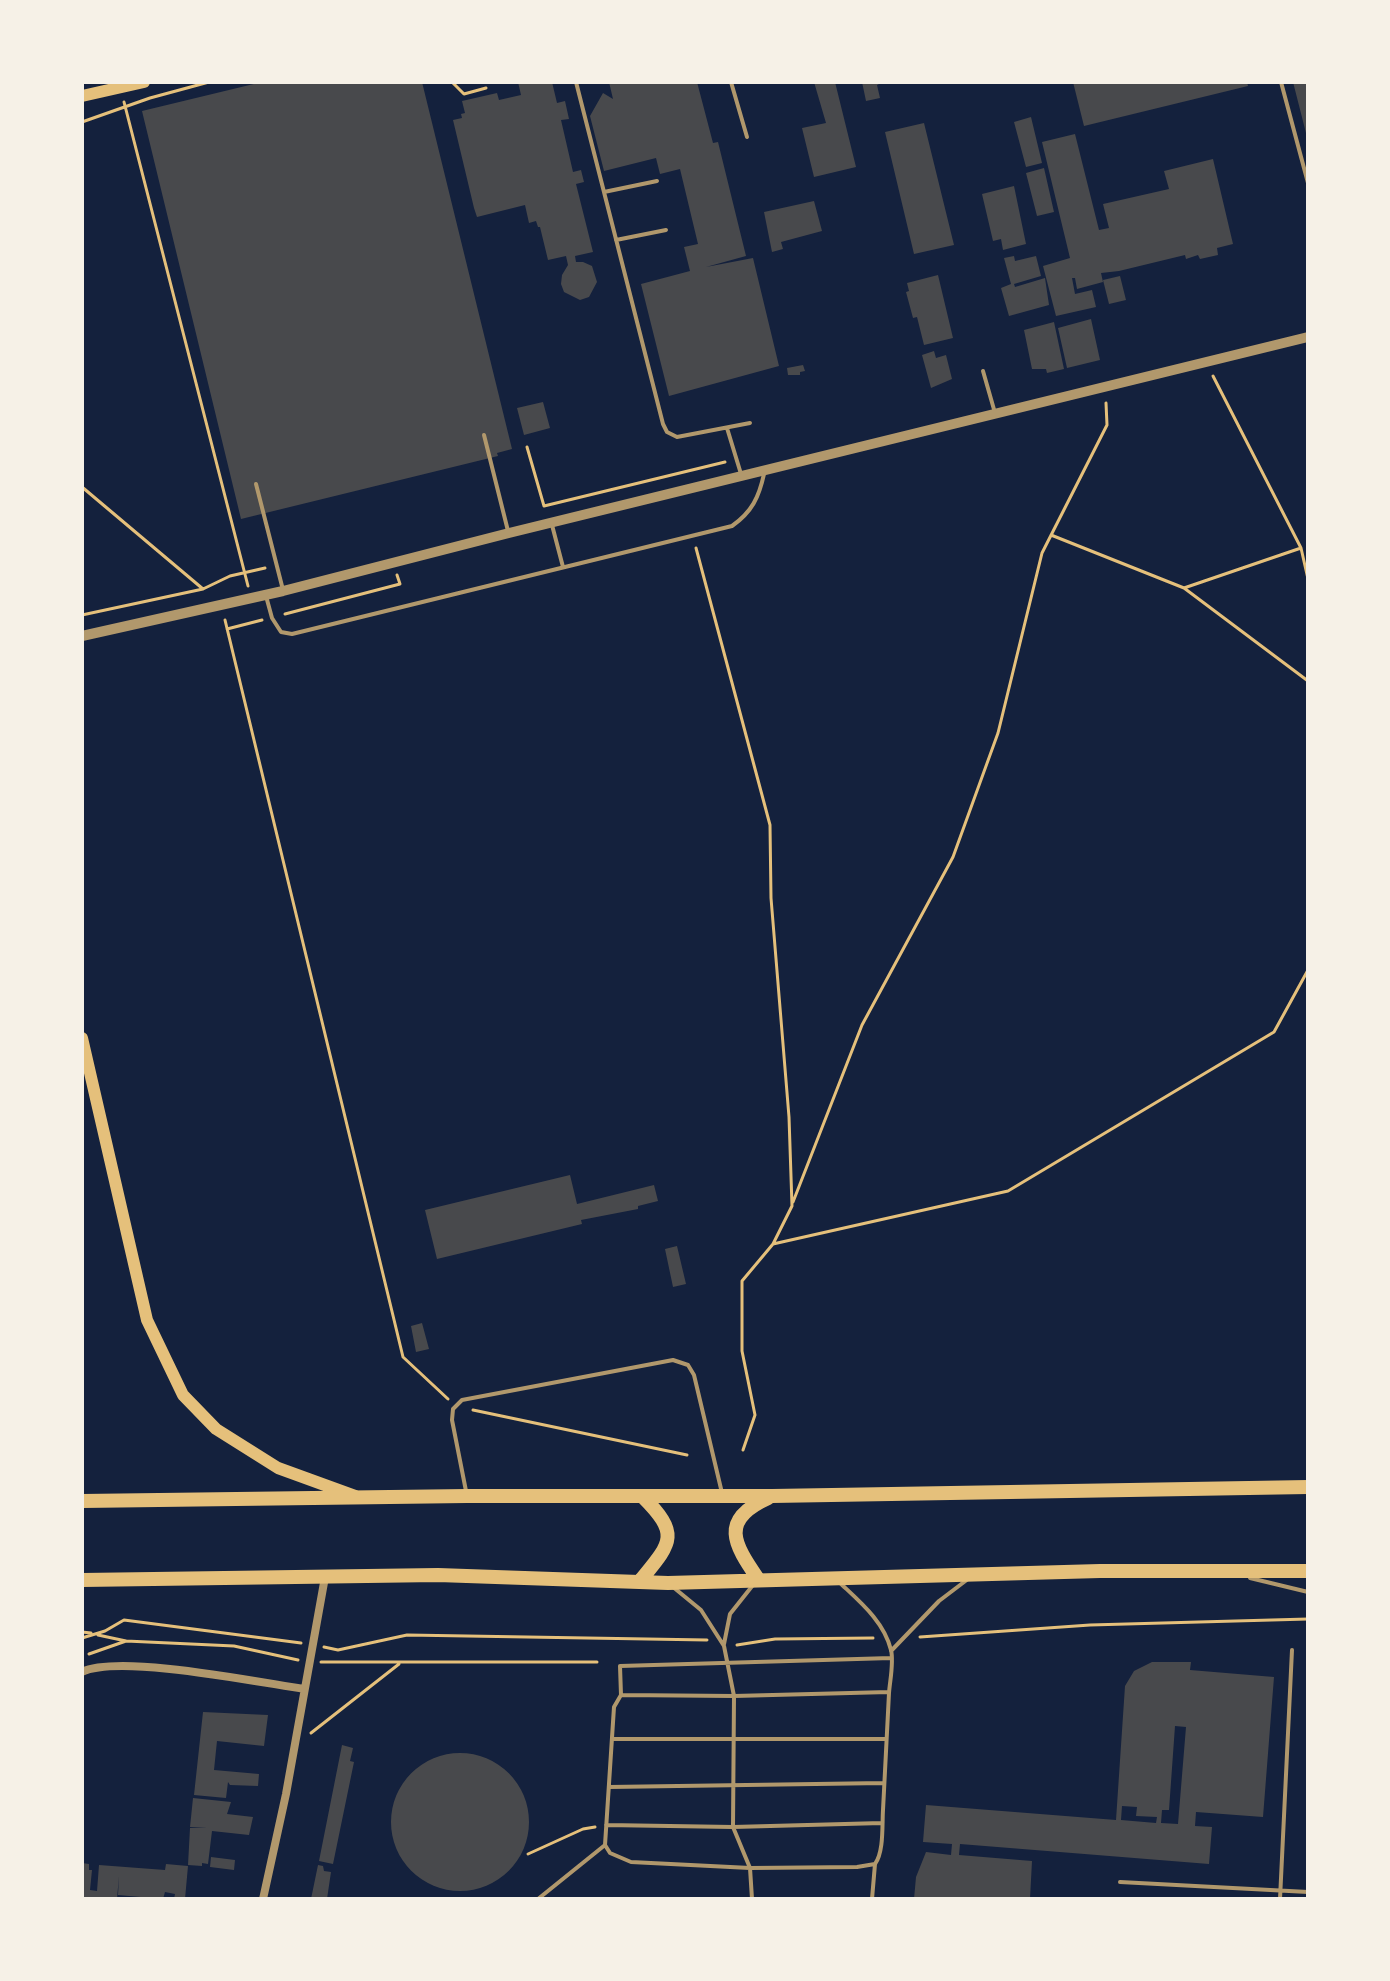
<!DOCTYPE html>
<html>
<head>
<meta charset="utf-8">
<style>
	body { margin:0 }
	#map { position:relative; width:1390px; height:1981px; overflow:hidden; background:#14213d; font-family:"PT Sans",sans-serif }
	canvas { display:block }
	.frame { position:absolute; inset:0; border:84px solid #f6f1e7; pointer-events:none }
</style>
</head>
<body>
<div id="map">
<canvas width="1390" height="1981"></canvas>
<div class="frame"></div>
</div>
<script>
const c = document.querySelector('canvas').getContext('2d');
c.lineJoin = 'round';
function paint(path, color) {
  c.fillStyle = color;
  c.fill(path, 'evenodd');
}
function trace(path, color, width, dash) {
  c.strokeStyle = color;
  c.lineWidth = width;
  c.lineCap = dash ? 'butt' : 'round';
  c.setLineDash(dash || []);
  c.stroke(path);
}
paint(new Path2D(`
	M 262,82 L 422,82 L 512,449 L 497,453 L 498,456 L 241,519 L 142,111 Z
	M 518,82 L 552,82 L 557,103 L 565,101 L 569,119 L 561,120 L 573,172 L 581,170 L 584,182 L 576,184 L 593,252 L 575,256 L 576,262 L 583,262 L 592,266 L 597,282 L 589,297 L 580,300 L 564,292 L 561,284 L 562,275 L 568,265 L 566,256 L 548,260 L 540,227 L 538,227 L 536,221 L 529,223 L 525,205 L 477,217 L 474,208 L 453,120 L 462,118 L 461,114 L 465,113 L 462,101 L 497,93 L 499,100 L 521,95 Z
	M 609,82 L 697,82 L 713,143 L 718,142 L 746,256 L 706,267 L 753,258 L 779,366 L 669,396 L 641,284 L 690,271 L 684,247 L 698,244 L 680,169 L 660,174 L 656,158 L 604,171 L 590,116 L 603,93 L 613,99 Z
	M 814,82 L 835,82 L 856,167 L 814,177 L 802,128 L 826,123 Z
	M 862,82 L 883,82 L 877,85 L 880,98 L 866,101 Z
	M 1073,82 L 1247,82 L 1248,86 L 1084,126 Z
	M 1293,82 L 1308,82 L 1308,136 L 1307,137 Z
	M 1031,117 L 1042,163 L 1026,167 L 1014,122 Z
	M 924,123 L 954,245 L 914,254 L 885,132 Z
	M 1075,134 L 1099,230 L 1109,228 L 1103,204 L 1169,189 L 1164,171 L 1213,159 L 1233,244 L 1217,248 L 1218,255 L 1200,259 L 1198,255 L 1186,259 L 1185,255 L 1119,271 L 1101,273 L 1103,282 L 1077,289 L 1075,278 L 1072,278 L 1075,294 L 1092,290 L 1096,307 L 1056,316 L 1043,266 L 1070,258 L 1042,142 Z
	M 1044,168 L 1054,212 L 1037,216 L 1026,173 Z
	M 1014,186 L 1026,244 L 1003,250 L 1001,239 L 993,241 L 982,194 Z
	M 814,201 L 822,231 L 781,242 L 783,249 L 772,252 L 764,212 Z
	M 1014,256 L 1015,261 L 1036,256 L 1041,276 L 1014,284 L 1015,287 L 1045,278 L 1049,305 L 1009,316 L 1001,288 L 1011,284 L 1004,258 Z
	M 938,275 L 953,338 L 924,345 L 917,317 L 913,318 L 906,292 L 909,291 L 907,283 Z
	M 1120,276 L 1126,300 L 1109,304 L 1103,280 Z
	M 1091,319 L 1100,360 L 1067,368 L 1058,328 Z
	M 1054,322 L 1064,369 L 1047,373 L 1046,369 L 1032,369 L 1024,330 Z
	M 934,351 L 936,358 L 946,355 L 952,379 L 931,388 L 922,355 Z
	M 803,365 L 805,371 L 800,372 L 800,375 L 788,375 L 787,368 Z
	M 543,402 L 550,428 L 524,435 L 517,408 Z
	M 570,1175 L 577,1204 L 654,1185 L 658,1201 L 638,1206 L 638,1209 L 581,1220 L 582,1224 L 437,1259 L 425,1210 Z
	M 677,1246 L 686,1284 L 673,1287 L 665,1249 Z
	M 422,1323 L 429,1349 L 416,1352 L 411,1326 Z
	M 1152,1662 L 1191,1662 L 1190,1670 L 1274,1677 L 1263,1817 L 1196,1812 L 1195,1826 L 1212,1827 L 1209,1864 L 960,1844 L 959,1855 L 1032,1861 L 1030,1899 L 914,1899 L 916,1877 L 926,1852 L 951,1855 L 952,1844 L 923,1842 L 926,1805 L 1116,1820 L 1125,1686 L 1134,1671 ZM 1175,1726 L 1186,1727 L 1178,1824 L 1161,1823 L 1162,1810 L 1169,1810 ZM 1122,1806 L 1137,1807 L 1136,1816 L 1157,1817 L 1156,1823 L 1121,1820 Z
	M 203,1712 L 268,1715 L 264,1746 L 217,1741 L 214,1770 L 259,1774 L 258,1786 L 230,1785 L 228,1782 L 226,1798 L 194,1795 Z
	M 342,1745 L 353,1748 L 350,1761 L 354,1762 L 333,1864 L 319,1861 Z
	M391 1822a69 69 0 1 1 138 0a69 69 0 1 1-138 0Z
	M 193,1798 L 231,1802 L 227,1814 L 253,1817 L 249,1835 L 212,1831 L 208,1864 L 202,1863 L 202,1866 L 188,1865 L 190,1828 L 207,1828 L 190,1827 Z
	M 211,1857 L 235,1860 L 234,1870 L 210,1867 Z
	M 82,1863 L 89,1864 L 89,1870 L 92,1870 L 90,1890 L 97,1891 L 99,1865 L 165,1870 L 166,1864 L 188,1866 L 185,1899 L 174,1899 L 175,1894 L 165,1892 L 163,1899 L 118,1895 L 119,1876 L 117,1899 L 82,1899 Z
	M 318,1865 L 323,1866 L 324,1871 L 331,1872 L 327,1899 L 311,1899 Z`), '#48494c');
trace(new Path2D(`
	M 452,82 L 464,94 L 486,88
	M 124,102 L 248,586
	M 82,122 L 150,98 L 209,82
	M 1213,376 L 1301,548 L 1308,579
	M 527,447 L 544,506 L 725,462
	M 82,487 L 203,589
	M 1051,535 L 1184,588 L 1301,548
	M 696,548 L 770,825 L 771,898 L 789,1117 L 792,1206 L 773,1244 L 742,1281 L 742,1351 L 755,1415 L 743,1450
	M 1184,588 L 1308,681
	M 285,614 L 400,584 L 397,575
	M 82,615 L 203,589 L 230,576 L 265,568
	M 225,620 L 403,1357 L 448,1399
	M 227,629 L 262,620
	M 793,1202 L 862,1025 L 953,857 L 998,733 L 1042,553 L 1107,425 L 1106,403
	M 773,1244 L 1008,1191 L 1274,1032 L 1308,970
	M 473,1410 L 687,1455
	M 82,1632 L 91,1633
	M 98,1635 L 126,1641
	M 920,1637 L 1090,1625 L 1308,1619
	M 82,1638 L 105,1631 L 124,1620 L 301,1643
	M 737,1645 L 775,1639 L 873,1638
	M 324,1647 L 338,1650 L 407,1635 L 707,1640
	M 89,1654 L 126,1641 L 234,1646 L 298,1660
	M 321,1662 L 597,1662
	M 311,1733 L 399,1664
	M 528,1854 L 583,1829 L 595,1827`), '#e5c07b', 3);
trace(new Path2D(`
	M 576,82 L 663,424 L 667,432 L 677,437 L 750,423
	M 731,82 L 747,137
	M 1281,82 L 1308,183
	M 604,192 L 657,181
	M 616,240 L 666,230
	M 983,371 L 995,413
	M 727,428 L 741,474
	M 484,435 L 508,531
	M 256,484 L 283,590
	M 552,525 L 563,567
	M 266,596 L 272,618 L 281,632 L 292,634 L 732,526 C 752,512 759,497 764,474
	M 466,1491 L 452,1420 L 453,1409 L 462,1400 L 673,1360 L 688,1365 L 694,1375 L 722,1493
	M 1250,1578 L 1308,1592
	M 839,1582 C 859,1601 884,1621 891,1650 C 894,1662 890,1680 889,1693 C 887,1732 885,1771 883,1810 C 882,1825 884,1852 875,1864 L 857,1867 L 750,1868 L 631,1862 L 610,1853 L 605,1845 L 614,1707 L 621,1695 L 620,1666 L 891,1658
	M 673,1587 L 701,1610 L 724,1646 L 734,1696 L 733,1827 L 750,1868 L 752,1899
	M 724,1644 L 730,1614 L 753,1585
	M 891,1651 L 939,1601 L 968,1579
	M 621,1695 L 734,1696 L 889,1692
	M 612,1739 L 886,1739
	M 609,1787 L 884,1783
	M 606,1825 L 733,1827 L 882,1823
	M 1120,1882 L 1308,1892
	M 538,1899 L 605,1845
	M 872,1899 L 875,1864
	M 1280,1899 L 1292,1650`), '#b1986c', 4);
trace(new Path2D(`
	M 82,1672 C 119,1654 257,1682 304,1689
	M 263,1899 L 286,1794 L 325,1577`), '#b1986c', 8);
trace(new Path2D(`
	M 82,636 L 283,591 L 509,533 L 1308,337`), '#b1986c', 10);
trace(new Path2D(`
	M 82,96 L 144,82
	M 82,1038 L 147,1320 L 183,1395 L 216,1429 L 278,1468 L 355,1496`), '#e5c07b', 12);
trace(new Path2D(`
	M 82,1501 L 467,1496 L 772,1496 L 1308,1487
	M 758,1579 C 734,1544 719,1520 768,1498
	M 82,1580 L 438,1575 L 668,1583 L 1100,1571 L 1308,1571
	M 640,1581 C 671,1543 681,1535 643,1497`), '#e5c07b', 14);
</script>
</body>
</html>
